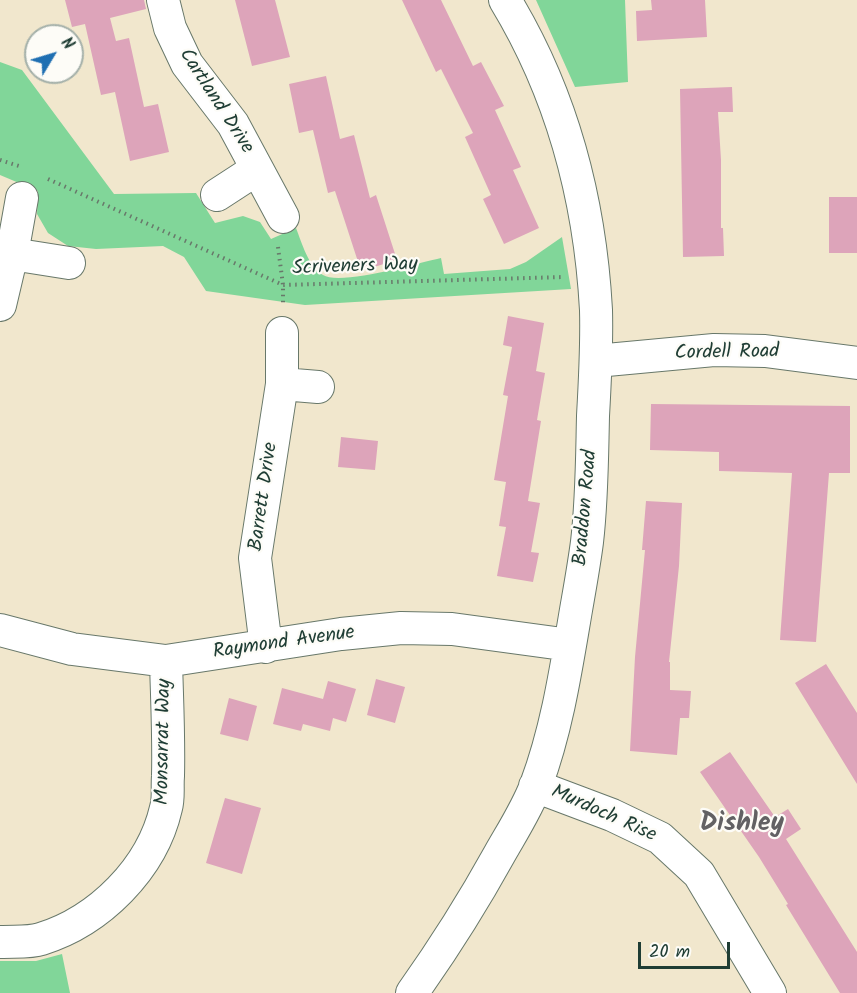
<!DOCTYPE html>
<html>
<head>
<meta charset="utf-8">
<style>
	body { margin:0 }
	#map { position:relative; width:857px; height:993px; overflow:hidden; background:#f1e7cd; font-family:Kalam,sans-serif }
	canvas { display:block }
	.north { position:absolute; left:24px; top:24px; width:60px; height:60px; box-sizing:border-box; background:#fdfcf7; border:2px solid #a4b0a9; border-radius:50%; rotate:52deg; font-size:16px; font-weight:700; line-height:24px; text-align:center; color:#1f3d34 }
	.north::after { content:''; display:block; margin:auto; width:21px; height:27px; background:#1f6fb2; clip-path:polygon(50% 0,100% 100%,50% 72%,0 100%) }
	.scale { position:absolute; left:638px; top:942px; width:92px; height:27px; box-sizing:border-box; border:3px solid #1f3d34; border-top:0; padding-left:8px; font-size:18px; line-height:21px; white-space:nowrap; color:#1f3d34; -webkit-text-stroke:4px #fdfcf7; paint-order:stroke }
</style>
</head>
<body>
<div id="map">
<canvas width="857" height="993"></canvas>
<div class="north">N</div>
<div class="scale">20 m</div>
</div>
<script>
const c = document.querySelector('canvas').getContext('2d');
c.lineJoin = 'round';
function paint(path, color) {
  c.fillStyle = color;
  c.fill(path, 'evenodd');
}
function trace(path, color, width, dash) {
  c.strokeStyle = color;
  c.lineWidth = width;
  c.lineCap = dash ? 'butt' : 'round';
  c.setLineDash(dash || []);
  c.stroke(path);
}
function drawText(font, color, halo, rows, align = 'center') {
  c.font = font + ' Kalam,sans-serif';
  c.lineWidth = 4.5;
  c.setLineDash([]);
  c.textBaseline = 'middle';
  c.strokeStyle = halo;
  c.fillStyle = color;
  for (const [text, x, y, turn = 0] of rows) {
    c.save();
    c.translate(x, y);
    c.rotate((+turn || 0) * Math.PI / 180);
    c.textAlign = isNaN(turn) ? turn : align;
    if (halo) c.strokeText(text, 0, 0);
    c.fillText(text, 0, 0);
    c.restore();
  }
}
paint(new Path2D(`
	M 536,0 L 625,0 L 628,82 L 575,87 Z
	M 0,62 L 22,70 L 114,194 L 196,193 L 215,223 L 243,216 L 260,222 L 271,239 L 296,228 C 302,243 308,266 323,275 C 340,286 418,263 441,258 L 444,274 L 510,269 L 526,262 L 562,237 L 571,289 L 305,305 L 206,291 L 184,257 L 163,246 L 96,249 L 68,246 L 48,233 L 37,214 L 38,191 L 0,175 Z
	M 62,954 L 70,993 L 0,993 L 0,961 L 36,961 Z`), '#81d699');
paint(new Path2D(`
	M 65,0 L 144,0 L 146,9 L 110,18 L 116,41 L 129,38 L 144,107 L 158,104 L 169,152 L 130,161 L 115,92 L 101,95 L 85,24 L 72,27 Z
	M 235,0 L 275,0 L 290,57 L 252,66 Z
	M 402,0 L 441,0 L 473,66 L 481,62 L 504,106 L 495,110 L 521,167 L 513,170 L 539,228 L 504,244 L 483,199 L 491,195 L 465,137 L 473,133 L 441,69 L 436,72 Z
	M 651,0 L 705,0 L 707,37 L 637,41 L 636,11 L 652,10 Z
	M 326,76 L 340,139 L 354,135 L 370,198 L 376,195 L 397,260 L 361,271 L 335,191 L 328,193 L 313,130 L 299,133 L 289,84 Z
	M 732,87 L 733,112 L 718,112 L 721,160 L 721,228 L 723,228 L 724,256 L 683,257 L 680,89 Z
	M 829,197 L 857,197 L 857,253 L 829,253 Z
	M 508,316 L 544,323 L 536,371 L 545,373 L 537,420 L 541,421 L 528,501 L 540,503 L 531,552 L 539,553 L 533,582 L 497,576 L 506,527 L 499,526 L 506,482 L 494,480 L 508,396 L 503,395 L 512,347 L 503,345 Z
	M 651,404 L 850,406 L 850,473 L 829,473 L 816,642 L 780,640 L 792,473 L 719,471 L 719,452 L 650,450 Z
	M 341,437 L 378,441 L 375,470 L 338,467 Z
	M 646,501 L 682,503 L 679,566 L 669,662 L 670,662 L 670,690 L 691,691 L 689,718 L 680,718 L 677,755 L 630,751 L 635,657 L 645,550 L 642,550 Z
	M 826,664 L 857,713 L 857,784 L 795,683 Z
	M 376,679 L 405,687 L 395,723 L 367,715 Z
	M 328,681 L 356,689 L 346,722 L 333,718 L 330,731 L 303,724 L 301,731 L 273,724 L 282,688 L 323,699 Z
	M 229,698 L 257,706 L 248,741 L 220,734 Z
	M 730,752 L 775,817 L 788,809 L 801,829 L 786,839 L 857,952 L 857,993 L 840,993 L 786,905 L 788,904 L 759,857 L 700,772 Z
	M 225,798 L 261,808 L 242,874 L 206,863 Z`), '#dda4ba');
const minor = new Path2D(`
	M 163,0 L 170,28 L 187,64 L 233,124 L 283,217
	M 217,195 L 257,169
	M 12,254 L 69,263
	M 0,305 L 12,254 L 22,198
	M 596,361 L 714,350 L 765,351 L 857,363
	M 282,384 L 318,387
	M 0,630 L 72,649 L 166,661 L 341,634 L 401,628 L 452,629 L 570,645
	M 266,647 L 255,558 L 282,384 L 282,333
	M 535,786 L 612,815 L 660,838 L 699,874 L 770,993
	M 0,942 C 13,941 29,943 41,939 C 99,921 152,869 166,808 C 169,798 167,787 168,776 C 169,738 167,700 166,661
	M 412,993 C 444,948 473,902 499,855 C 512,832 527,809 536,785 C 557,729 566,669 576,610 C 580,587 584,565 587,542 C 592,500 592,458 593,416 C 595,381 597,346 596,310 C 590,201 562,94 505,0`);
trace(minor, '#68786a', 34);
trace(new Path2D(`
	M 0,160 L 19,166
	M 48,179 L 283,285 L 564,277
	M 278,247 L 283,285 L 283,305`), '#68786a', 4, [1.5, 4.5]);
trace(minor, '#fff', 32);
drawText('20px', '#1f3d34', '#fdfcf7', [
	["Cartland Drive",215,102,57],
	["Scriveners Way",355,268,-2],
	["Cordell Road",727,354,-1],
	["Barrett Drive",265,497,-82],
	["Braddon Road",587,508,-85],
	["Raymond Avenue",284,644,-8],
	["Monsarrat Way",165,742,-89],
	["Murdoch Rise",603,815,24]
]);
drawText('bold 26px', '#626163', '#fdfcf7', [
	["Dishley",742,826]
]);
</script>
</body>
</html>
